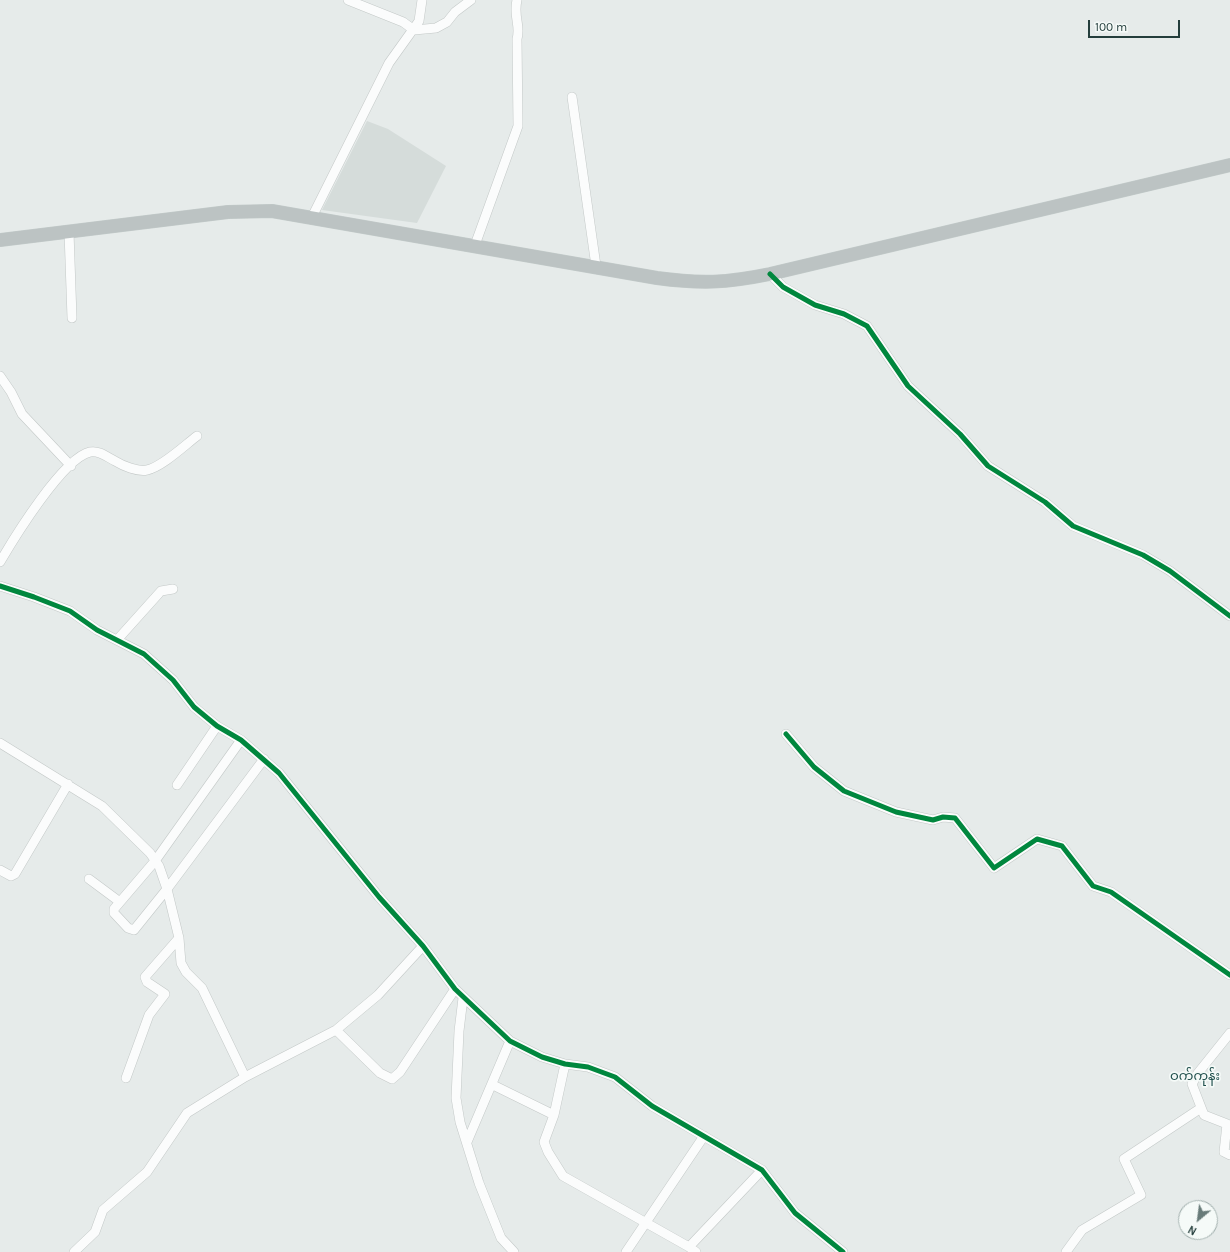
<!DOCTYPE html>
<html>
<head>
<meta charset="utf-8">
<style>
	body { margin:0 }
	#map { position:relative; width:1230px; height:1252px; overflow:hidden; background:#e6ebea; font-family:Karla,sans-serif }
	canvas { display:block }
	.north { position:absolute; left:1178px; top:1200px; width:40px; height:40px; box-sizing:border-box; background:#f5faf8; border:1px solid #a1afad; border-radius:50%; rotate:209deg; font-size:11px; font-weight:700; line-height:16px; text-align:center; color:#243e3c }
	.north::after { content:''; display:block; margin:auto; width:14px; height:18px; background:#687b79; clip-path:polygon(50% 0,100% 100%,50% 72%,0 100%) }
	.scale { position:absolute; left:1088px; top:20px; width:92px; height:18px; box-sizing:border-box; border:2px solid #243e3c; border-top:0; padding-left:5px; font-size:12px; line-height:14px; white-space:nowrap; color:#243e3c; -webkit-text-stroke:3px #f5faf8; paint-order:stroke }
</style>
</head>
<body>
<div id="map">
<canvas width="1230" height="1252"></canvas>
<div class="north">N</div>
<div class="scale">100 m</div>
</div>
<script>
const c = document.querySelector('canvas').getContext('2d');
c.lineJoin = 'round';
function paint(path, color) {
  c.fillStyle = color;
  c.fill(path, 'evenodd');
}
function trace(path, color, width, dash) {
  c.strokeStyle = color;
  c.lineWidth = width;
  c.lineCap = dash ? 'butt' : 'round';
  c.setLineDash(dash || []);
  c.stroke(path);
}
function drawText(font, color, halo, rows, align = 'center') {
  c.font = font + ' Karla,"Noto Sans Myanmar",sans-serif';
  c.lineWidth = 3.5;
  c.setLineDash([]);
  c.textBaseline = 'middle';
  c.strokeStyle = halo;
  c.fillStyle = color;
  for (const [text, x, y, turn = 0] of rows) {
    c.save();
    c.translate(x, y);
    c.rotate((+turn || 0) * Math.PI / 180);
    c.textAlign = isNaN(turn) ? turn : align;
    if (halo) c.strokeText(text, 0, 0);
    c.fillText(text, 0, 0);
    c.restore();
  }
}
paint(new Path2D(`
	M 367,121 L 388,129 L 446,166 L 417,223 L 322,210 Z`), '#d5dcda');
const minor = new Path2D(`
	M 348,0 L 403,22 L 414,30 L 436,28 L 447,22 L 455,12 L 471,0
	M 572,97 L 596,266
	M 312,217 L 389,63 L 419,21 L 422,0
	M 69,232 L 72,318
	M 475,245 L 518,126 L 517,39 C 521,25 513,17 517,0
	M 770,274 L 783,287 L 815,305 L 844,314 L 867,326 L 908,386 L 960,434 L 988,466 L 1045,502 L 1073,526 L 1143,555 L 1170,571 L 1230,616
	M 0,376 L 11,392 L 22,414 L 71,466
	M 0,562 C 14,538 63,458 90,452 C 99,450 107,457 115,461 C 123,466 138,472 147,470 C 162,467 185,445 197,436
	M 0,586 L 34,597 L 70,611 L 97,630 L 144,654 L 173,680 L 194,707 L 217,726 L 241,740 L 279,773 L 379,897 L 423,946 L 455,989 L 510,1041 L 542,1057 L 565,1064 L 588,1067 L 615,1077 L 652,1106 L 762,1170 L 795,1213 L 843,1252
	M 117,640 L 161,591 L 173,589
	M 786,734 L 814,767 L 844,791 L 896,812 L 933,820 L 943,817 L 955,818 L 994,868 L 1037,839 L 1062,846 L 1093,886 L 1111,892 L 1230,975
	M 241,740 L 155,861 L 114,909 L 114,913 L 128,928 L 134,930 L 167,889 L 264,759
	M 0,743 L 102,806 L 150,853 L 159,866 L 167,889 L 179,938 L 181,963 L 186,972 L 202,988 L 245,1077
	M 177,785 L 217,726
	M 0,870 L 11,876 L 15,874 L 68,784
	M 89,879 L 120,902
	M 463,998 L 459,1031 L 456,1098 L 460,1122 L 479,1183 L 501,1238 L 514,1252
	M 336,1030 L 380,1073 L 392,1079 L 400,1072 L 455,989
	M 1230,1033 L 1198,1073 L 1192,1084 L 1204,1115 L 1227,1124 L 1224,1152 L 1230,1155
	M 565,1064 L 554,1115 L 544,1142 L 548,1152 L 563,1176 L 689,1247 L 696,1252
	M 126,1078 L 149,1015 L 165,994 L 147,982 L 145,977 L 179,938
	M 493,1085 L 554,1115
	M 467,1142 L 510,1041
	M 689,1247 L 762,1170
	M 74,1252 L 95,1232 L 103,1210 L 147,1172 L 187,1113 L 245,1077 L 336,1030 L 378,995 L 423,946
	M 626,1252 L 704,1136
	M 1066,1252 L 1082,1230 L 1141,1195 L 1124,1159 L 1201,1108`);
const highway = new Path2D(`
	M 0,240 L 228,212 L 272,211 L 657,278 C 701,284 726,283 770,274 L 1230,165`);
trace(minor, '#c3c8c7', 10);
trace(highway, '#c2cac9', 14);
trace(minor, '#fbfcfc', 9);
trace(highway, '#bcc3c3', 13);
trace(new Path2D(`
	M 770,274 L 783,287 L 815,305 L 844,314 L 867,326 L 908,386 L 960,434 L 988,466 L 1045,502 L 1073,526 L 1143,555 L 1170,571 L 1230,616
	M 0,586 L 34,597 L 70,611 L 97,630 L 144,654 L 173,680 L 194,707 L 217,726 L 241,740 L 279,773 L 379,897 L 423,946 L 455,989 L 510,1041 L 542,1057 L 565,1064 L 588,1067 L 615,1077 L 652,1106 L 762,1170 L 795,1213 L 843,1252
	M 786,734 L 814,767 L 844,791 L 896,812 L 933,820 L 943,817 L 955,818 L 994,868 L 1037,839 L 1062,846 L 1093,886 L 1111,892 L 1230,975`), '#00873e', 5);
drawText('13px', '#21504d', '#f5faf8', [
	["ဝက်ကုန်း",1195,1076]
]);
</script>
</body>
</html>
